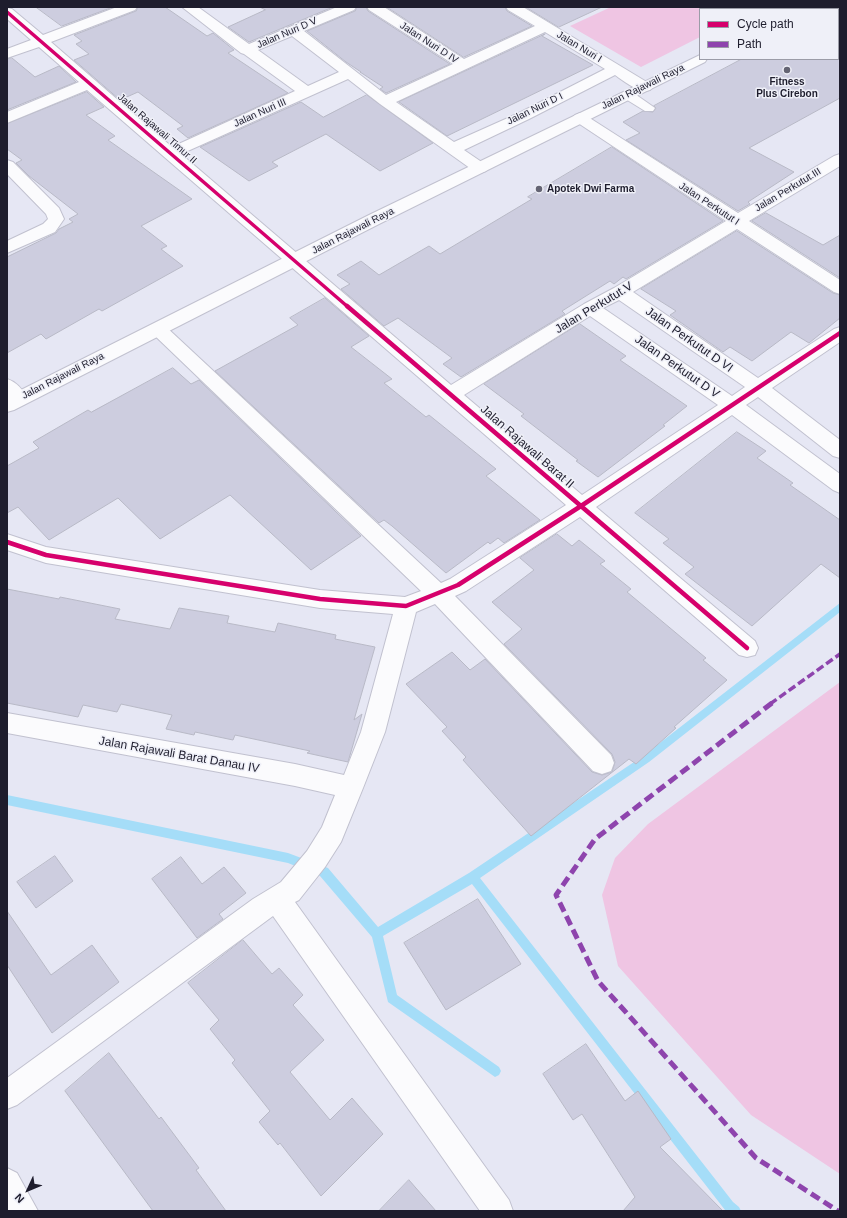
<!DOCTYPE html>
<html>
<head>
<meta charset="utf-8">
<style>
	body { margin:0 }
	#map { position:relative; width:847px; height:1218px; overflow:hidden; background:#e6e7f4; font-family:Arial,sans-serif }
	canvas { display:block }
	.frame { position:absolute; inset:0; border:8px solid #1e1d2d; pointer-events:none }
	.legend { position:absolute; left:699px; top:8px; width:140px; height:52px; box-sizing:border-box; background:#eff0f8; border:1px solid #9b9ca7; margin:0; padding:5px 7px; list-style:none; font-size:12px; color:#1e1d2d }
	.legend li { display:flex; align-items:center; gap:8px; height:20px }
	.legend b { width:20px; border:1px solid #9b9ca7 }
	.north { position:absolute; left:8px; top:1170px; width:40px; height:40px; -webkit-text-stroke:3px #eff0f8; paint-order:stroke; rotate:226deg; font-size:11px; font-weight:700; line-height:16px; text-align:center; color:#1e1d2d }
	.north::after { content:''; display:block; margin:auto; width:14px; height:18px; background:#1e1d2d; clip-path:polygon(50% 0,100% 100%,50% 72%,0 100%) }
</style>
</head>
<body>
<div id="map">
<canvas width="847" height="1218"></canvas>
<div class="frame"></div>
<ul class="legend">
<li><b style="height:5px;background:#d6006c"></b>Cycle path</li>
<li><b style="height:5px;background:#8e44ad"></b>Path</li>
</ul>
<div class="north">N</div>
</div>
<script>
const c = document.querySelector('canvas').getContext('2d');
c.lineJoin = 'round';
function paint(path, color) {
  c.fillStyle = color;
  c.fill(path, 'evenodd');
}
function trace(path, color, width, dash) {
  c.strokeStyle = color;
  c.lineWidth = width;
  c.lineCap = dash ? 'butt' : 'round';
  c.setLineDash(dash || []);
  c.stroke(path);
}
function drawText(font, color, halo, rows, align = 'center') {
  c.font = font + ' Arial,sans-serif';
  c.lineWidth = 3;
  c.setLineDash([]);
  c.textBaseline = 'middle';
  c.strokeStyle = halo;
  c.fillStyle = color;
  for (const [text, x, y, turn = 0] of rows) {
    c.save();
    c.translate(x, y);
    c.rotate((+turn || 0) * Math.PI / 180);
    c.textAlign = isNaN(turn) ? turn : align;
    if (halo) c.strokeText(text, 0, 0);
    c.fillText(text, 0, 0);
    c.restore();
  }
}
paint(new Path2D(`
	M 611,7 L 763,7 L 759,9 L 700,9 L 700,37 L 641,67 L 570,26 Z
	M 840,682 L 840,1174 L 751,1115 L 618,966 L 602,895 L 615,858 L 648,824 Z`), '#efc5e3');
paint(new Path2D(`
	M 840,603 L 840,612 L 649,762 L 480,878 L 733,1202 L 739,1207 L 741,1211 L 725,1210 L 472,884 L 383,936 L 397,995 L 499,1067 L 501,1071 L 499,1075 L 495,1077 L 388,1002 L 372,937 L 320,876 L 288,863 L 7,805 L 7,795 L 288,853 L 328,868 L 378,927 L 469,873 L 643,756 Z`), '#a5ddf8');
const building = new Path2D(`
	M 36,7 L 113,7 L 62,26 Z
	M 138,7 L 165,7 L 207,36 L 213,33 L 234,50 L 228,53 L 288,93 L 188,138 L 177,129 L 183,126 L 138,92 L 120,100 L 74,60 L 89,54 L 76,44 L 82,41 L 74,35 L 136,11 Z
	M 260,7 L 333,7 L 249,42 L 228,27 L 265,10 Z
	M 357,7 L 366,7 L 368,11 L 450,64 L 386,93 L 380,89 L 383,87 L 360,72 L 361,72 L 346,62 L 307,31 L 355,11 Z
	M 387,7 L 505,7 L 507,11 L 532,26 L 464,57 Z
	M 526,7 L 602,7 L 559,27 Z
	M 545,34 L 542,36 L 593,65 L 447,136 L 399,102 Z
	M 12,58 L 35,77 L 59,66 L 76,82 L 7,110 L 7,59 Z
	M 742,59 L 840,59 L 840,98 L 749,148 L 794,172 L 748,202 L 750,204 L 738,211 L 626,140 L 640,133 L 623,122 L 643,111 L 653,112 L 656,108 L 654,106 Z
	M 87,92 L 104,107 L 86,115 L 115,136 L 108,140 L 192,199 L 141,226 L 167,246 L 161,249 L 183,266 L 102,311 L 99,309 L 46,339 L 41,334 L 7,353 L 7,257 L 56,233 L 59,229 L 73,222 L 69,219 L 78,214 L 29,176 L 16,163 L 22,160 L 7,149 L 7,124 Z
	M 367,95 L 433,143 L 380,171 L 326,134 L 272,162 L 278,166 L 249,181 L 200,147 L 301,102 L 323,117 Z
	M 612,147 L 723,221 L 626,279 L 623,277 L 614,284 L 610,281 L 562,311 L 565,314 L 461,377 L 443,364 L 452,358 L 398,318 L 384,326 L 341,289 L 350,284 L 337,275 L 361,261 L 379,275 L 429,246 L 440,254 L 532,199 L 528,197 Z
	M 766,213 L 823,245 L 840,235 L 840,278 L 752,221 Z
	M 737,231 L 833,293 L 840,295 L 840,318 L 809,343 L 791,332 L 752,361 L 730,347 L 723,352 L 670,315 L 676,311 L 641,289 Z
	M 325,298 L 369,336 L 351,347 L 392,379 L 384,383 L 426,417 L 429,415 L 496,469 L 486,476 L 540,520 L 504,543 L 498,538 L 490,544 L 488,542 L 446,573 L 392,526 L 384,520 L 379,523 L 215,371 L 298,325 L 290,318 Z
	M 580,324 L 626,356 L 620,360 L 687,406 L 663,425 L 665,426 L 598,477 L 576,461 L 578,460 L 521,416 L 524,414 L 484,384 Z
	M 173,368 L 191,384 L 199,380 L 361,536 L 311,570 L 230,495 L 160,539 L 118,498 L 49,540 L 18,507 L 7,513 L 7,466 L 39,448 L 33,442 L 88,410 L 91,412 Z
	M 737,432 L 766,451 L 757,458 L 793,483 L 790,485 L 840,520 L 840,578 L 821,564 L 752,626 L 685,574 L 694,567 L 663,543 L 669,539 L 635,513 Z
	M 557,534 L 572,546 L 579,540 L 605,561 L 600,564 L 631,589 L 627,592 L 706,658 L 703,660 L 727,680 L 674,727 L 676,728 L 636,764 L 629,759 L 531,836 L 463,760 L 466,757 L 442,731 L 447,727 L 406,684 L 452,652 L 470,670 L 485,659 L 592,772 L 602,775 L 612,772 L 615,762 L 612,754 L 504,644 L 522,629 L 492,602 L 534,570 L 520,558 Z
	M 7,589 L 59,599 L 60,597 L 120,609 L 115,619 L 170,629 L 179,608 L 229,616 L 227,623 L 275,632 L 278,623 L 336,635 L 335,639 L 375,647 L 354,720 L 362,714 L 348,762 L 307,753 L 310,751 L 235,735 L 233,740 L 195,732 L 194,735 L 166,729 L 172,715 L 121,704 L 117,712 L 83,705 L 78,717 L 7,703 Z
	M 55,856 L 73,881 L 36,908 L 17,882 Z
	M 181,857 L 202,884 L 224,867 L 246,893 L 219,914 L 223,919 L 197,938 L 152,879 Z
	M 478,899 L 521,964 L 446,1010 L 404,943 Z
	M 7,911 L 51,975 L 92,945 L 119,982 L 52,1033 L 7,965 Z
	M 243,940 L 272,974 L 279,968 L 303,995 L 293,1005 L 324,1040 L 290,1072 L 330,1120 L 352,1098 L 383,1134 L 321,1196 L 280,1143 L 278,1145 L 259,1122 L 270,1111 L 232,1063 L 235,1060 L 210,1029 L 219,1020 L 188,983 Z
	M 586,1044 L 625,1101 L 638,1091 L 671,1139 L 660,1147 L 723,1211 L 623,1211 L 635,1197 L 582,1114 L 573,1120 L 543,1074 Z
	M 109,1053 L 159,1119 L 161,1117 L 199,1168 L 196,1170 L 226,1211 L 153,1211 L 65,1091 Z
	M 409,1180 L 436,1211 L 379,1211 Z`);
paint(building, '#cdcddf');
trace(building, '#b8b9c6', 1);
const service = new Path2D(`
	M 804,7 L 817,7 L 819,9 L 806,9 Z
	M 838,19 L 840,19 L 840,26 L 838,26 Z
	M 628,91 L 632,92 L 655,108 L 653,111 L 645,111 L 624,98 L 622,95 L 624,92 Z`);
const minor = new Path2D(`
	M 117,7 L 137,7 L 135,10 L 51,42 L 172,147 L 295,91 L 244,54 L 241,53 L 182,7 L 198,7 L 249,44 L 337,7 L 356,7 L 354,10 L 304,31 L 386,95 L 453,64 L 369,10 L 367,7 L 384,7 L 464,59 L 535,26 L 508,10 L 506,7 L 523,7 L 650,84 L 653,87 L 650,90 C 638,93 625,82 615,75 L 529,119 L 464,150 L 486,165 L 488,168 L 486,171 L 480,173 L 474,171 L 380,104 L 348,79 L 181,154 L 451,385 L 584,304 L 614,288 L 726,221 L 575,121 L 572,118 L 575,115 L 580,113 L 585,115 L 738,213 L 834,156 L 840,154 L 840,166 L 749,221 L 840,280 L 840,294 L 834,292 L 737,229 L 633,292 L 758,378 L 834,329 L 840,327 L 840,342 L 772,388 L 840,440 L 840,458 L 833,456 L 758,397 L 746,405 L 840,474 L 840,493 L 833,490 L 732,415 L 596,507 L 755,641 L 758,648 L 755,655 L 747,657 L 739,655 L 580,517 L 466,591 L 455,596 L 611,755 L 614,763 L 611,771 L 602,774 L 593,771 L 435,604 L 416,612 L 385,732 L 363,788 L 341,842 L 325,867 L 299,900 L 295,902 L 509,1200 L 513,1211 L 480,1211 L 273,916 L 17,1105 L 7,1109 L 7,1078 L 253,899 L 281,882 L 307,851 L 322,827 L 335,795 L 295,786 L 7,733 L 7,713 L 295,764 L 344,775 L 361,732 L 393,614 L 320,608 L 46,563 L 7,550 L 7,534 L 46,547 L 320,590 L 405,597 L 421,591 L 152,333 L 149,329 L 152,325 L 158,323 L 164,325 L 441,583 L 450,579 L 566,505 L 87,90 L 7,123 L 7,112 L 79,82 L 39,47 L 7,58 L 7,49 L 31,40 L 7,19 L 7,8 L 12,9 L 43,35 ZM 545,32 L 605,69 L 519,113 L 454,142 L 396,102 ZM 292,36 L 339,72 L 308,86 L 258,50 ZM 619,300 L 745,387 L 732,396 L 603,308 ZM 590,316 L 718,405 L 582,495 L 464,395 Z
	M 773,7 L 790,7 L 791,9 L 774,9 Z
	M 838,32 L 840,32 L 840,41 L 838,41 Z
	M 7,160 L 13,162 L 59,208 L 64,219 L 55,232 L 7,253 L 7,241 L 43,224 L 48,219 L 46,214 L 7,174 Z
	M 7,379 C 17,382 23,390 28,399 L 25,404 C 4,410 7,394 7,379 Z`);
const tertiary = new Path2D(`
	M 794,7 L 811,7 L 810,9 L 793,9 Z
	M 700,55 L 700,59 L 707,59 L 705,62 L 381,223 L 14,410 L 7,412 L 7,397 L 369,215 Z
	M 7,1168 L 17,1173 L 38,1211 L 7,1211 Z`);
trace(service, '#c1c1cf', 2);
trace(minor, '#c1c1cf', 2);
trace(tertiary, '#c1c1cf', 2);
paint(service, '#fbfbfd');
paint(minor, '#fbfbfd');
paint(tertiary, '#fbfbfd');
trace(new Path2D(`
	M 770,704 L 840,654`), '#8e44ad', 3.5, [8, 3.5]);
trace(new Path2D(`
	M 772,703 L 595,839 L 556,895 L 598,981 L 756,1158 L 838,1211`), '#8e44ad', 5, [10, 5]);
trace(new Path2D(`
	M 7,12 L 348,307`), '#d6006c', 3.5);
trace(new Path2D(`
	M 347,306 L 747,648
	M 7,542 L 46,555 L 320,599 L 406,606 L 458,585 L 581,506 L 840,333`), '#d6006c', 4.5);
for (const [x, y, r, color] of [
	[787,70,4,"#646473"],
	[539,189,4,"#646473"]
]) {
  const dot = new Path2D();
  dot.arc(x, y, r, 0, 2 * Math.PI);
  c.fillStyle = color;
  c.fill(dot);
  trace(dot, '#eff0f8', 1.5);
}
drawText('10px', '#1e1d2d', '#eff0f8', [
	["Jalan Nuri D V",287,33,-23],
	["Jalan Nuri D IV",429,43,33],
	["Jalan Nuri I",579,47,31],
	["Jalan Rajawali Raya",643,87,-26],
	["Jalan Nuri D I",535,109,-26],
	["Jalan Nuri III",260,113,-24],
	["Jalan Rajawali Timur II",157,129,41],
	["Jalan Perkutut.III",788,190,-31],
	["Jalan Perkutut I",709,204,33],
	["Jalan Rajawali Raya",353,231,-27],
	["Jalan Rajawali Raya",63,376,-27]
]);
drawText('bold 10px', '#1e1d2d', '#eff0f8', [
	["Fitness",787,82],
	["Plus Cirebon",787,94],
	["Apotek Dwi Farma",547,189,"left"]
]);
drawText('12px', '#1e1d2d', '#eff0f8', [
	["Jalan Perkutut.V",594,308,-31],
	["Jalan Perkutut D VI",689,340,35],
	["Jalan Perkutut D V",677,367,35],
	["Jalan Rajawali Barat II",527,447,41],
	["Jalan Rajawali Barat Danau IV",179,755,10]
]);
</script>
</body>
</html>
